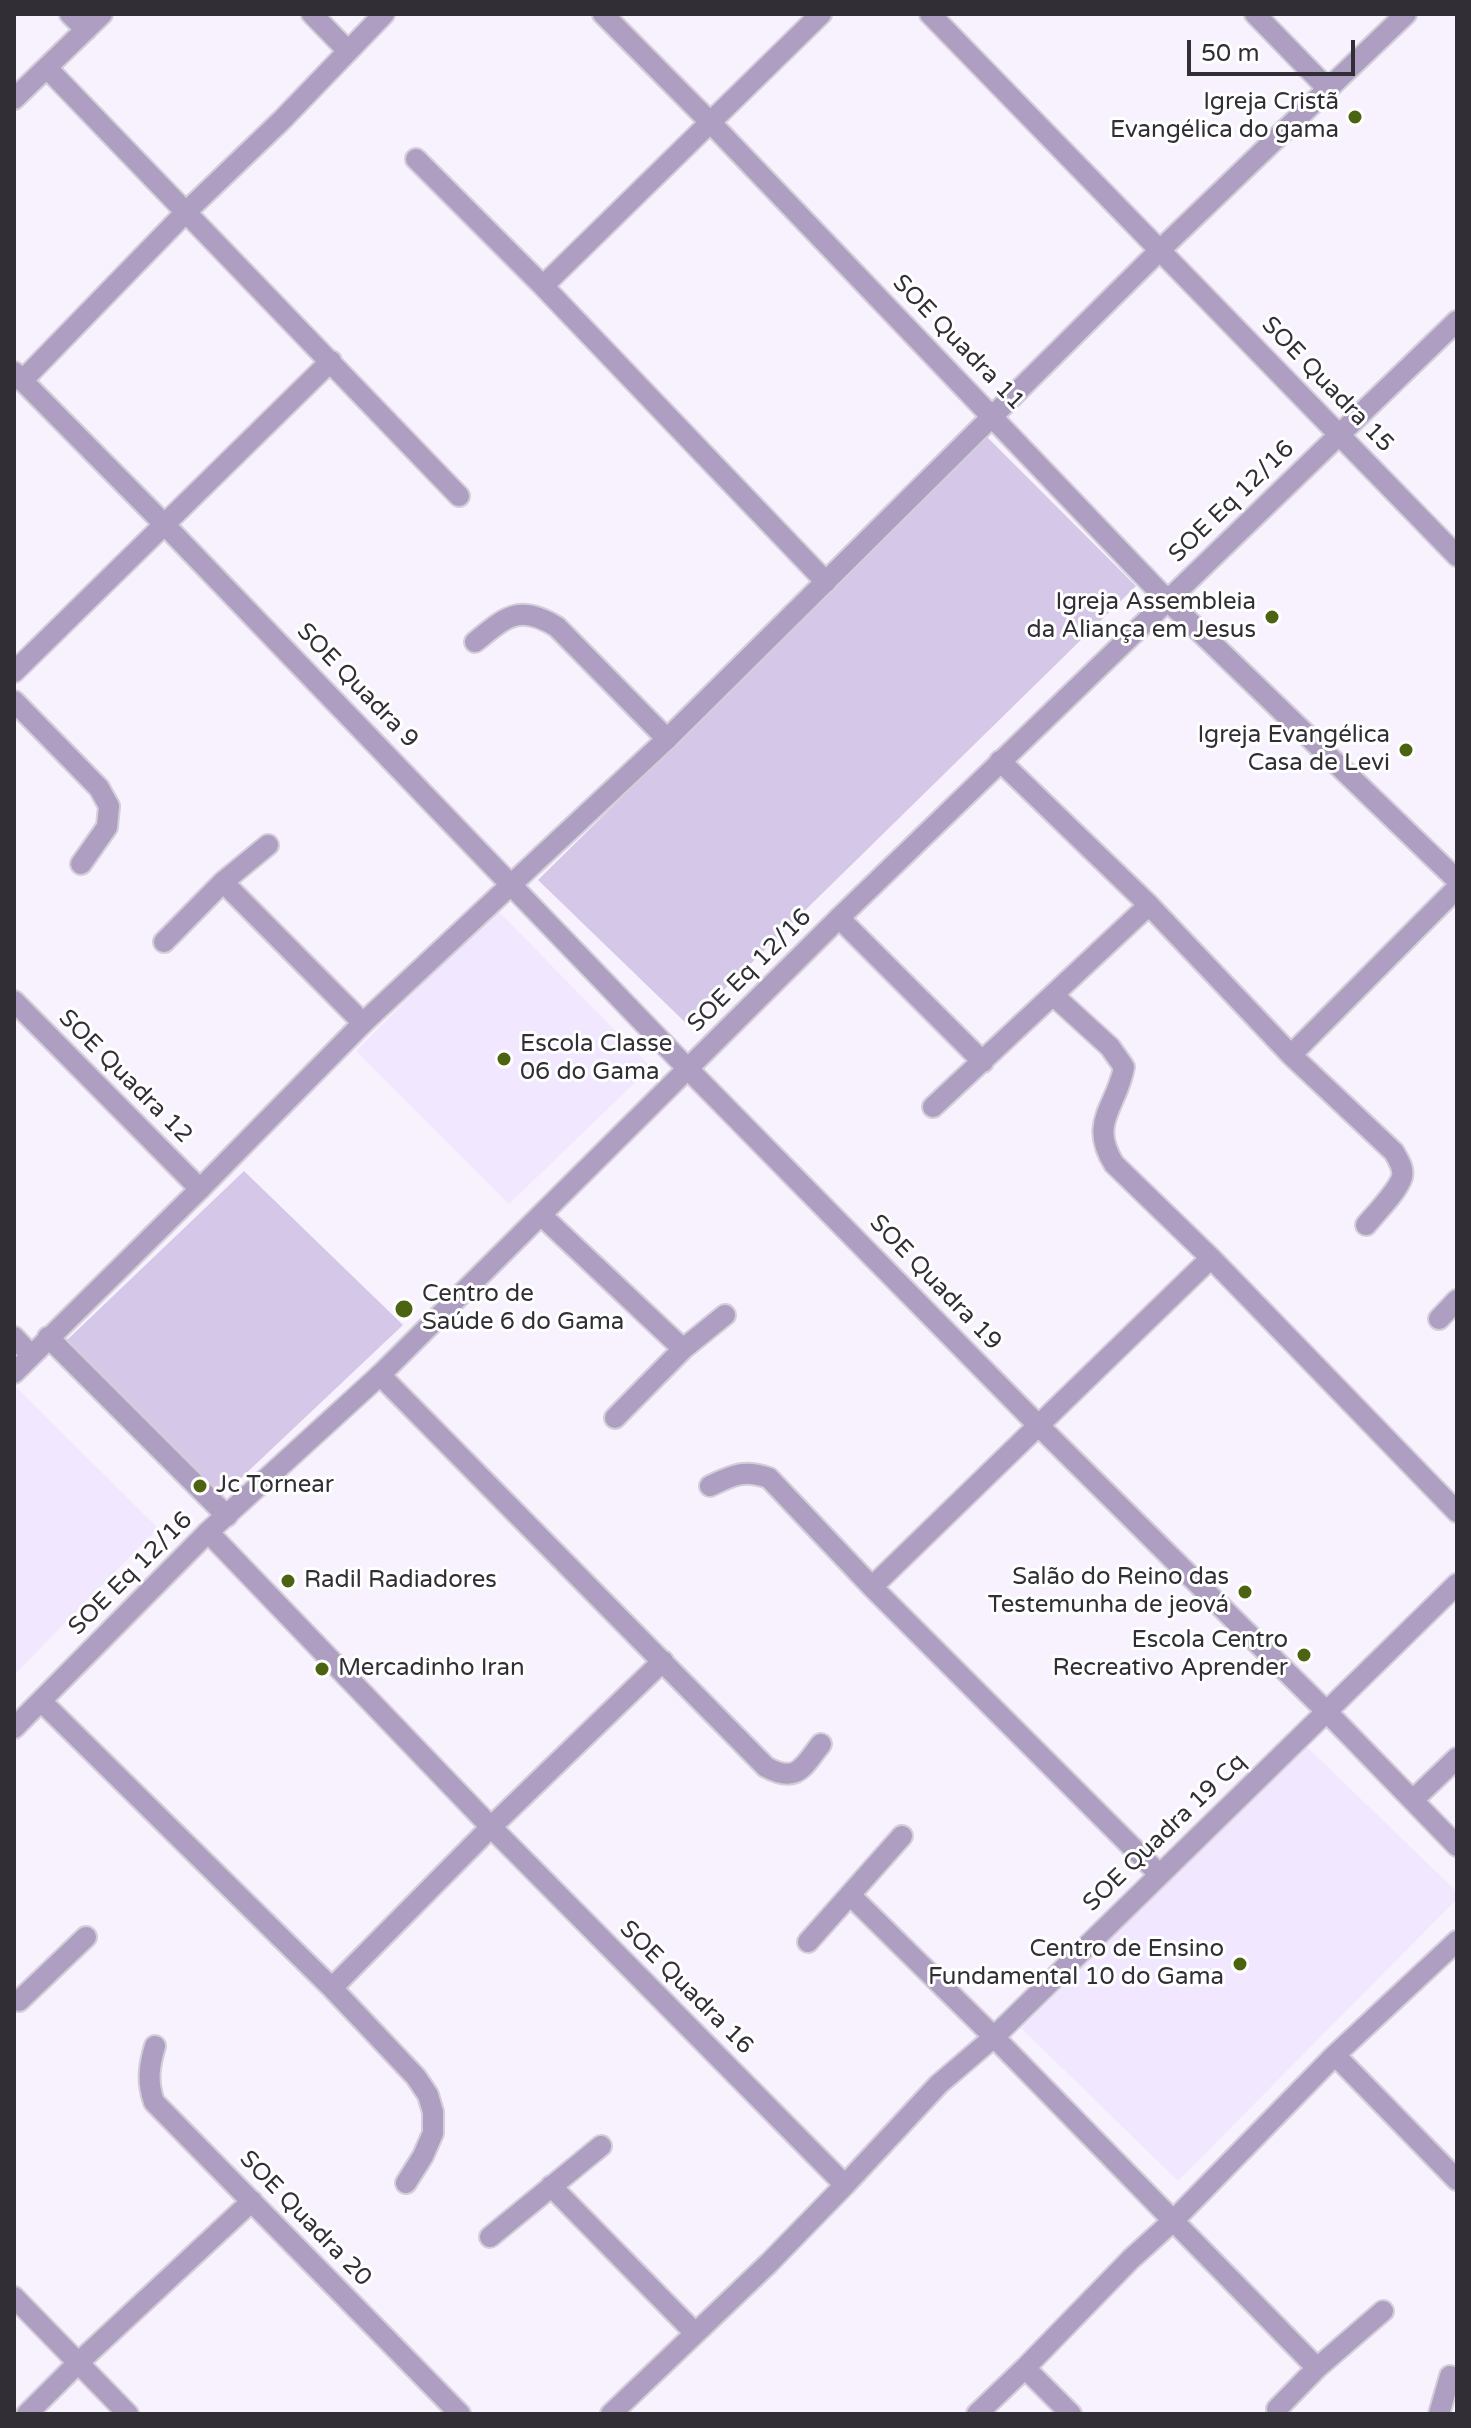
<!DOCTYPE html>
<html>
<head>
<meta charset="utf-8">
<style>
	body { margin:0 }
	#map { position:relative; width:1471px; height:2428px; overflow:hidden; background:#f7f2fd; font-family:"Varela Round",sans-serif }
	canvas { display:block }
	.frame { position:absolute; inset:0; border:16px solid #312f35; pointer-events:none }
	.scale { position:absolute; left:1187px; top:40px; width:168px; height:36px; box-sizing:border-box; border:4px solid #312f35; border-top:0; padding-left:10px; font-size:24px; line-height:28px; white-space:nowrap; color:#312f35; -webkit-text-stroke:6px #fff; paint-order:stroke }
</style>
</head>
<body>
<div id="map">
<canvas width="1471" height="2428"></canvas>
<div class="frame"></div>
<div class="scale">50 m</div>
</div>
<script>
const c = document.querySelector('canvas').getContext('2d');
c.lineJoin = 'round';
function paint(path, color) {
  c.fillStyle = color;
  c.fill(path, 'evenodd');
}
function trace(path, color, width, dash) {
  c.strokeStyle = color;
  c.lineWidth = width;
  c.lineCap = dash ? 'butt' : 'round';
  c.setLineDash(dash || []);
  c.stroke(path);
}
function drawText(font, color, halo, rows, align = 'center') {
  c.font = font + ' "Varela Round",sans-serif';
  c.lineWidth = 6;
  c.setLineDash([]);
  c.textBaseline = 'middle';
  c.strokeStyle = halo;
  c.fillStyle = color;
  for (const [text, x, y, turn = 0] of rows) {
    c.save();
    c.translate(x, y);
    c.rotate((+turn || 0) * Math.PI / 180);
    c.textAlign = isNaN(turn) ? turn : align;
    if (halo) c.strokeText(text, 0, 0);
    c.fillText(text, 0, 0);
    c.restore();
  }
}
paint(new Path2D(`
	M 496,909 L 651,1067 L 509,1204 L 356,1051 Z
	M 14,1385 L 158,1528 L 14,1675 Z
	M 1306,1746 L 1457,1892 L 1457,1899 L 1178,2181 L 1021,2028 Z`), '#f1e7ff');
paint(new Path2D(`
	M 987,437 L 1136,586 L 688,1025 L 538,880 Z
	M 244,1171 L 403,1325 L 222,1496 L 66,1341 Z`), '#d5c7e8');
const minor = new Path2D(`
	M 70,14 L 86,30
	M 312,14 L 348,51
	M 603,14 L 711,123 L 1167,600 L 1457,880
	M 930,14 L 1457,556
	M 1255,14 L 1327,88
	M 47,68 L 459,496
	M 14,99 L 102,14
	M 416,159 L 543,286 L 826,582
	M 543,286 L 821,14
	M 14,372 L 164,524 L 688,1069 L 1038,1425 L 1327,1712 L 1457,1846
	M 22,381 L 187,211 L 282,120 L 384,14
	M 475,642 C 506,617 519,603 557,627 L 667,739
	M 14,672 L 331,361
	M 14,701 L 99,788 L 109,806 L 107,827 L 81,864
	M 1000,761 L 1149,905 L 1291,1055 L 1394,1152 C 1398,1160 1404,1167 1402,1177 C 1398,1191 1376,1213 1366,1225
	M 223,882 L 363,1023
	M 839,918 L 983,1062
	M 164,942 L 223,882 L 268,845
	M 1053,995 L 1110,1047 L 1124,1067 C 1117,1107 1088,1122 1114,1164 L 1211,1258 L 1457,1512
	M 14,1001 L 200,1189
	M 1291,1055 L 1457,888
	M 933,1107 L 1149,905
	M 542,1216 L 683,1349 L 615,1418
	M 1439,1319 L 1457,1300
	M 14,1337 L 31,1355
	M 48,1337 L 227,1516
	M 683,1349 L 725,1315
	M 380,1375 L 766,1767 C 797,1784 803,1767 821,1744
	M 710,1486 C 733,1475 744,1469 769,1478 L 872,1587 L 1159,1874
	M 208,1532 L 491,1827 L 845,2185
	M 872,1587 L 1211,1258
	M 42,1702 L 332,1988 L 416,2077 L 428,2095 L 433,2112 L 433,2133 L 423,2156 L 406,2183
	M 1413,1800 L 1457,1758
	M 850,1895 L 994,2037 L 1317,2368
	M 808,1942 L 902,1836
	M 332,1988 L 491,1827 L 663,1661
	M 19,2001 L 86,1937
	M 155,2046 C 149,2066 147,2082 154,2102 L 460,2414
	M 1335,2055 L 1457,2180
	M 551,2186 L 695,2333
	M 490,2237 L 601,2146
	M 14,2297 L 128,2414
	M 1025,2368 L 1071,2414
	M 1277,2409 L 1317,2368 L 1383,2311
	M 27,2414 L 78,2363 L 252,2201
	M 611,2414 L 769,2263 L 845,2185 L 939,2084 L 994,2037 L 1457,1584
	M 977,2414 L 1025,2368 L 1131,2259 L 1174,2220 L 1335,2055 L 1457,1941
	M 1439,2414 L 1450,2376`);
const tertiary = new Path2D(`
	M 14,1373 L 200,1189 L 363,1023 L 667,739 L 1159,251 L 1406,14
	M 14,1728 L 208,1532 L 380,1375 L 839,918 L 1457,321`);
trace(minor, '#d3cfd9', 24);
trace(tertiary, '#d3cfd9', 24);
trace(minor, '#ae9fc2', 20);
trace(tertiary, '#ae9fc2', 20);
for (const [x, y, r, color] of [
	[1355,117,8,"#4c6311"],
	[1272,617,8,"#4c6311"],
	[1406,750,8,"#4c6311"],
	[504,1059,8,"#4c6311"],
	[404,1309,10,"#4c6311"],
	[200,1486,8,"#4c6311"],
	[288,1581,8,"#4c6311"],
	[1245,1592,8,"#4c6311"],
	[1304,1655,8,"#4c6311"],
	[322,1669,8,"#4c6311"],
	[1240,1964,8,"#4c6311"]
]) {
  const dot = new Path2D();
  dot.arc(x, y, r, 0, 2 * Math.PI);
  c.fillStyle = color;
  c.fill(dot);
  trace(dot, '#fff', 3);
}
drawText('24px', '#312f35', '#fff', [
	["Igreja Cristã",1339,103],
	["Evangélica do gama",1339,131],
	["Igreja Assembleia",1256,603],
	["da Aliança em Jesus",1256,631],
	["Igreja Evangélica",1390,736],
	["Casa de Levi",1390,764],
	["Escola Classe",520,1045,"left"],
	["06 do Gama",520,1073,"left"],
	["Centro de",422,1295,"left"],
	["Saúde 6 do Gama",422,1323,"left"],
	["Jc Tornear",216,1486,"left"],
	["Salão do Reino das",1229,1578],
	["Testemunha de jeová",1229,1606],
	["Radil Radiadores",304,1581,"left"],
	["Escola Centro",1288,1641],
	["Recreativo Aprender",1288,1669],
	["Mercadinho Iran",338,1669,"left"],
	["Centro de Ensino",1224,1950],
	["Fundamental 10 do Gama",1224,1978]
], 'right');
drawText('24px', '#312f35', '#fff', [
	["SOE Quadra 11",958,343,46],
	["SOE Quadra 15",1327,385,46],
	["SOE Eq 12/16",1232,502,-44],
	["SOE Quadra 9",357,686,46],
	["SOE Eq 12/16",750,971,-45],
	["SOE Quadra 12",125,1077,45],
	["SOE Quadra 19",935,1283,46],
	["SOE Eq 12/16",131,1574,-45],
	["SOE Quadra 19 Cq",1165,1833,-44],
	["SOE Quadra 16",686,1988,45],
	["SOE Quadra 20",305,2219,46]
]);
</script>
</body>
</html>
